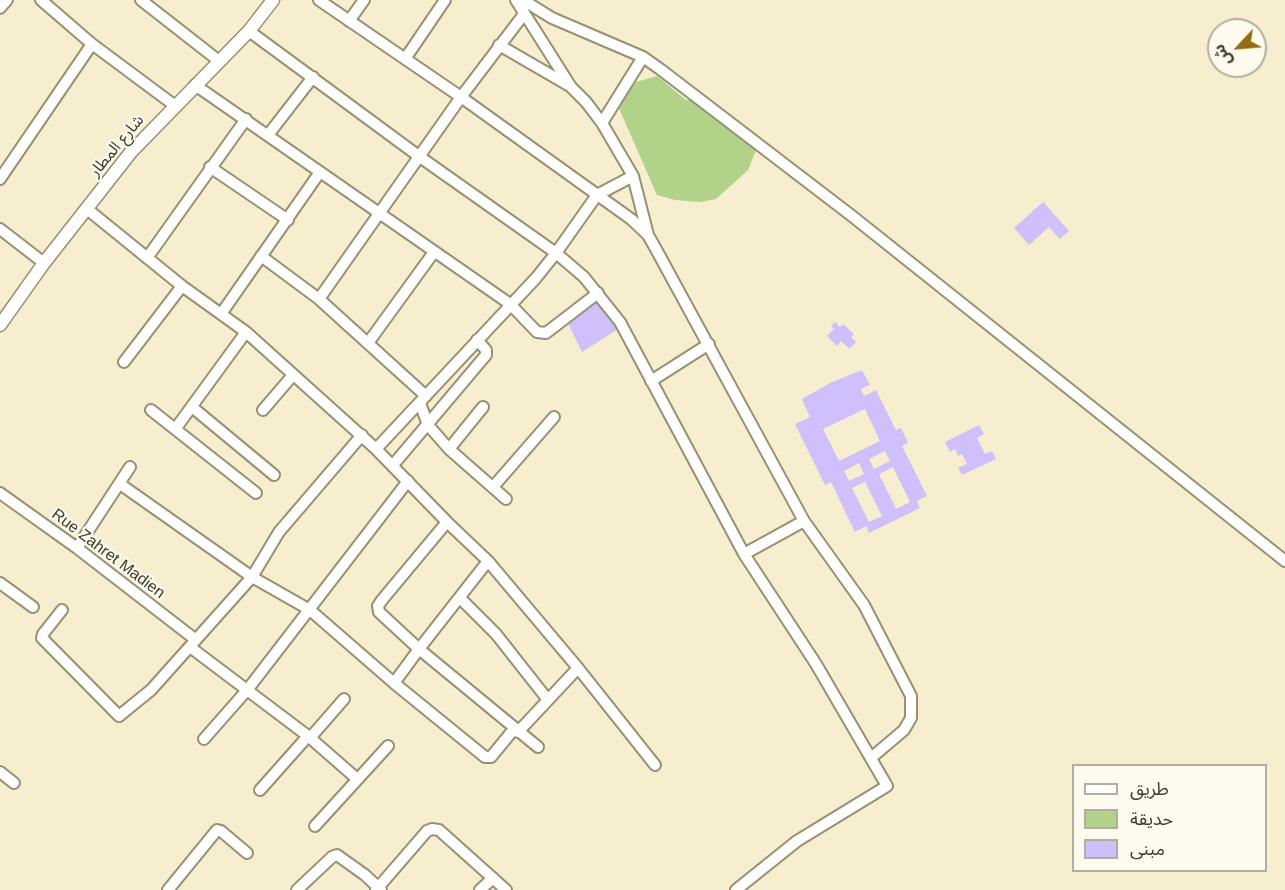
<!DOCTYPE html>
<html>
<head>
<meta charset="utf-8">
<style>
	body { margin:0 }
	#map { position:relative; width:1285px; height:890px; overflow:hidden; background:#f6eece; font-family:Arial,"Noto Sans Arabic",sans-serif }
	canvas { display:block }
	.legend { position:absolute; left:1072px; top:764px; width:195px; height:108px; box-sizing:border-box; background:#fefbee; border:2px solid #b1aea1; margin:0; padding:8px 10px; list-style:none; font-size:18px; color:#3d3a2d }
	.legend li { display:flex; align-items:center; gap:12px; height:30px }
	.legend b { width:30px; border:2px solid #b1aea1 }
	.north { position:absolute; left:1207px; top:18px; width:60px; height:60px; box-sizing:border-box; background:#fefbee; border:2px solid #b1aea1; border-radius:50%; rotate:244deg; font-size:16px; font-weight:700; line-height:24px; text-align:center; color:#3d3a2d }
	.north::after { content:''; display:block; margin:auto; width:21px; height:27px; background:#966b17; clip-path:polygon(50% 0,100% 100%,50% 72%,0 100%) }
</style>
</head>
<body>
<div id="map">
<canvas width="1285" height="890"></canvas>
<ul class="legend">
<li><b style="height:8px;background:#fff"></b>طريق</li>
<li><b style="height:16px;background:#b2d189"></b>حديقة</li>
<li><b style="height:16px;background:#cfbffa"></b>مبنى</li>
</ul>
<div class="north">ش</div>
</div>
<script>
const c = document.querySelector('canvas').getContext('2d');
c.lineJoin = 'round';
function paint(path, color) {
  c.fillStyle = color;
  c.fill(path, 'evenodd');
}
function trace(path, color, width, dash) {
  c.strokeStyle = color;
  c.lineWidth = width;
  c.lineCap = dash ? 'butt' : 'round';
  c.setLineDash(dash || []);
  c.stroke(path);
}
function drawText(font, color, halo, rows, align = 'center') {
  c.font = font + ' Arial,"Noto Sans Arabic",sans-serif';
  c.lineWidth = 4.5;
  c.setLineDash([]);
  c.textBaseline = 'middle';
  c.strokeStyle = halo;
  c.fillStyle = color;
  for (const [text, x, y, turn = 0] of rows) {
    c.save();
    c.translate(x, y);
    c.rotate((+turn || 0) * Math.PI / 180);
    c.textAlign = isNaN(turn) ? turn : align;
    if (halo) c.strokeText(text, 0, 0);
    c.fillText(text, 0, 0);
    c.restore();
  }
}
paint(new Path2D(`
	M 657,76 L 686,100 L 695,99 L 757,147 L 748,170 L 716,199 L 700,202 L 675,200 L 657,195 L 618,106 L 636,82 Z`), '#b2d189');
paint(new Path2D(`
	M 1043,202 L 1069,231 L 1060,239 L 1049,227 L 1029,245 L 1014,228 Z
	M 599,296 L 618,329 L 582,352 L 567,321 Z
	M 835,322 L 840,327 L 843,324 L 854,334 L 851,337 L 856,342 L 849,349 L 841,341 L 837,346 L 827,336 L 834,329 L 831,326 Z
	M 862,370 L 870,385 L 861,389 L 864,396 L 876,390 L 896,430 L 901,428 L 908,443 L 902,446 L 927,496 L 917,501 L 920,508 L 869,533 L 866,526 L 855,532 L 831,482 L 825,485 L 795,424 L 810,417 L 802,399 L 830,383 ZM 865,409 L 880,441 L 839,461 L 823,429 ZM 885,451 L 890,461 L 874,469 L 869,459 ZM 859,463 L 864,474 L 849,481 L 844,471 ZM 893,467 L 910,502 L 896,509 L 879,474 ZM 865,482 L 882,516 L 869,522 L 852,488 Z
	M 979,425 L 984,434 L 977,438 L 985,454 L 992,451 L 996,459 L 962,475 L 958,468 L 967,464 L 962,454 L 958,456 L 955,449 L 950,452 L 945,442 Z`), '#cfbffa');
const minor = new Path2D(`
	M 41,0 L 92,44 L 174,105
	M 141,0 L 219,61
	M 319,0 L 461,97 L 631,219 L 648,235 L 657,251 L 804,521 L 864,605 L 911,696 L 911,718 L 904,730 L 871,758
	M 516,0 L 571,87 L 586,102 L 602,123 L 633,176 L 648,235
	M 523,0 L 552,18 L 643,57 L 660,69 L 852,216 L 1285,561
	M 0,8 L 7,0
	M 349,21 L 364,0
	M 249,31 L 420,157 L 556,253 L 584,277 L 620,322 L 744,554 L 816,664 L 887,786 L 797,841 L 736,890
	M 499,45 L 568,85
	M 405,59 L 445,0
	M 195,85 L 510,304 L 537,332 L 546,333 L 598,293
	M 602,123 L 643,57
	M 268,135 L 313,77
	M 210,167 L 288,220
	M 0,179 L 92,44
	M 87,209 L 182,286 L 246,332 L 376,449 L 447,522 L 488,561 L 578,668 L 655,765
	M 0,229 L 44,263
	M 261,256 L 319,299 L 426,396
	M 147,258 L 246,119
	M 319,299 L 461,97 L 524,14
	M 221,314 L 320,172
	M 368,343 L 434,252
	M 124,362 L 182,286
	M 651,381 L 709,344
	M 420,403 L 428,425 L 449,449 L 506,499
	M 192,407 L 274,475
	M 151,410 L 256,493
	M 263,410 L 293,375
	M 176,428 L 246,332
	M 376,449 L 536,278 L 556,253 L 597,195 L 633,176
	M 449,449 L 483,407
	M 393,465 L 486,355 L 486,350 L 477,340
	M 120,484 L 252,577 L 310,610 L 394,683 L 485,757 L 491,757 L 514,729
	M 493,487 L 554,417
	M 0,493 L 77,548 L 196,640
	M 447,522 L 382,600 L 378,606 L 379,612 L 419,649 L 538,747
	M 77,548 L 130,467
	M 744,554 L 804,521
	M 0,583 L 33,607
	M 460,598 L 496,634 L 548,700
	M 62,610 L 43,634 L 42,638 L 119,716 L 151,690 L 252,577 L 279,532 L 362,435
	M 190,647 L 308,736 L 356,778
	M 394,683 L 419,649 L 488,561
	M 518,732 L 578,668
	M 310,738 L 344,699
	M 204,739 L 248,689 L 408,481
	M 0,772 L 14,783
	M 260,790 L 308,736
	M 315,826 L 388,746
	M 168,890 L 217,830 L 221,831 L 247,853
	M 297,890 L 332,857 L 337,855 L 365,875 L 381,890
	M 376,890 L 427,831 L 432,829 L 439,830 L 506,890
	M 480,890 L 493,878`);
const tertiary = new Path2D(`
	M 0,325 L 44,263 L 131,152 L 249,31 L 273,0`);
trace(minor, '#979072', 14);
trace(tertiary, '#979072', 15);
trace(minor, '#fff', 10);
trace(tertiary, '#fff', 12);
drawText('16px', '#3d3a2d', '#fefbee', [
	["شارع المطار",117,146,-50],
	["Rue Zahret Madien",108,554,37]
]);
</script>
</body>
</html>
